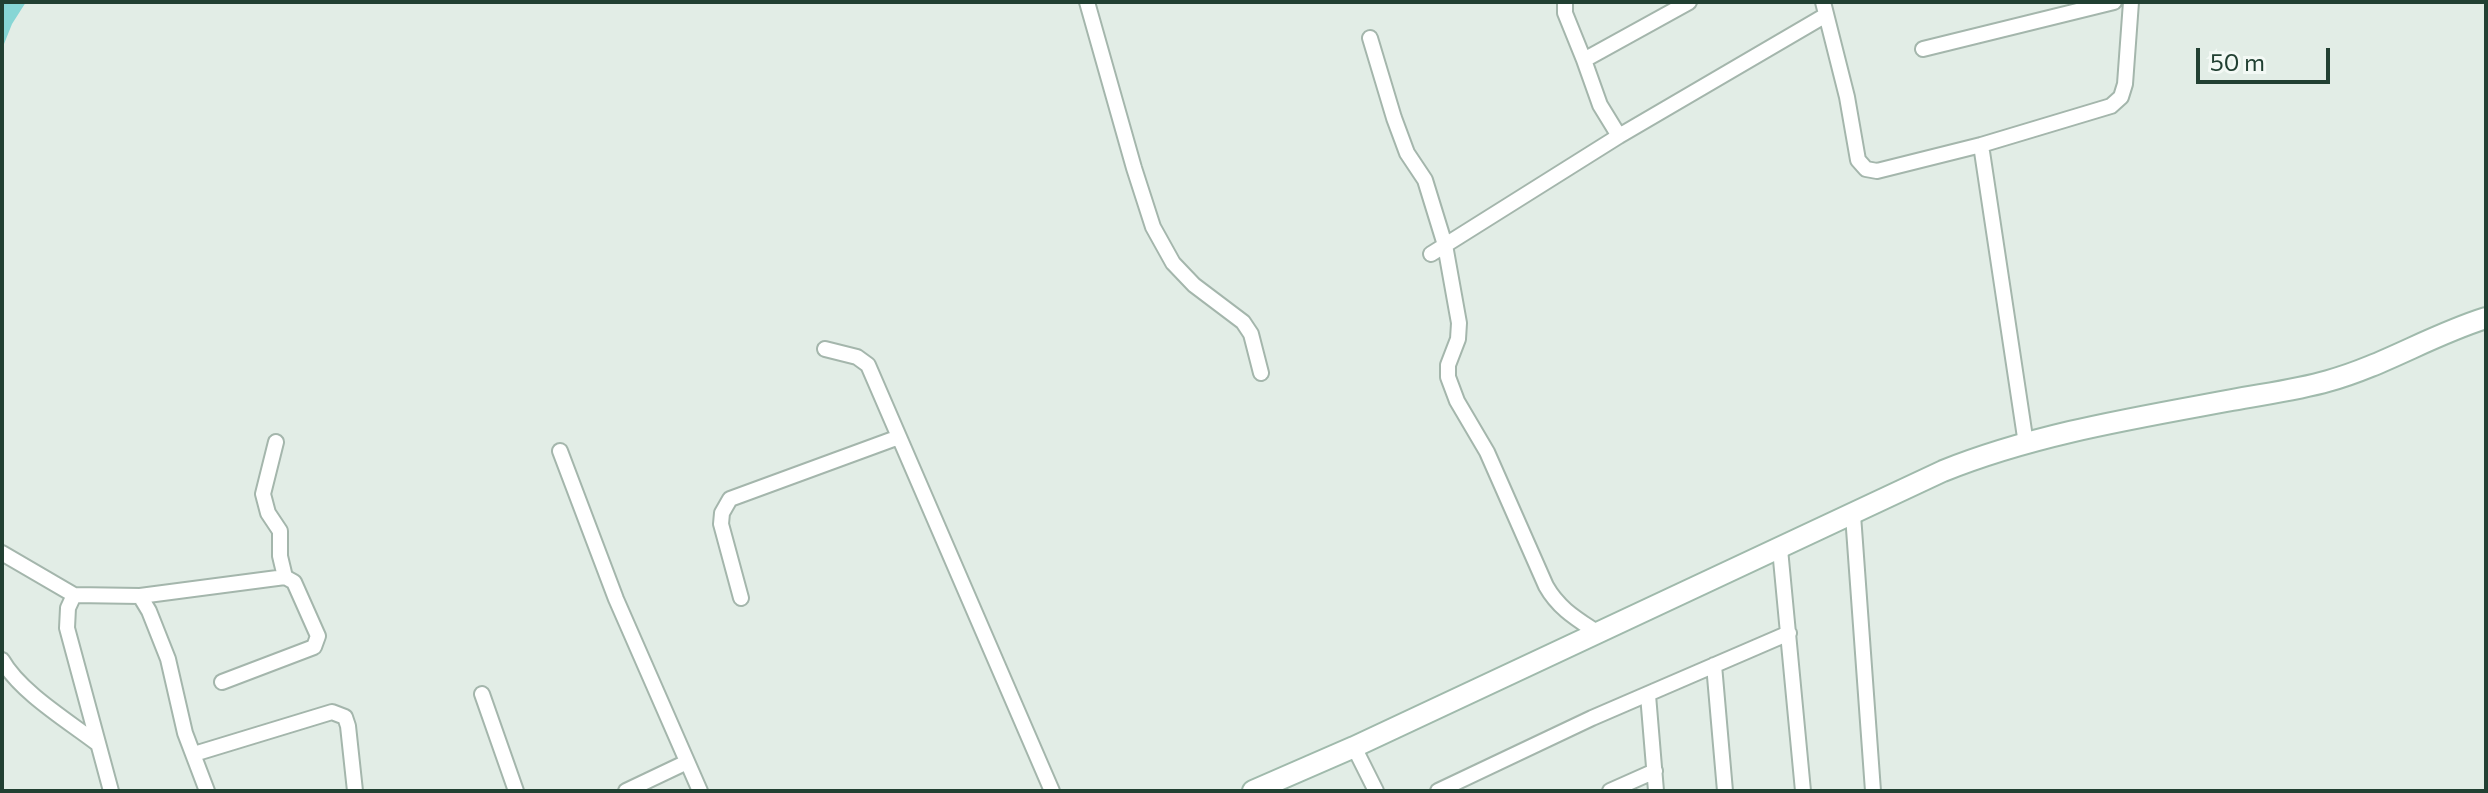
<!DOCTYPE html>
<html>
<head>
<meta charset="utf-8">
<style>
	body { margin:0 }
	#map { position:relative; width:2488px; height:793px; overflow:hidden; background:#e2ede6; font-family:Commissioner,sans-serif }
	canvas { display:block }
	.frame { position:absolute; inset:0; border:4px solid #214032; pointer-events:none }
	.scale { position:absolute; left:2196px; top:48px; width:134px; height:36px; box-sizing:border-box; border:4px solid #214032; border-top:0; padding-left:10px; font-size:24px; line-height:28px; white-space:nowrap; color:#214032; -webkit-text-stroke:6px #f3f9f5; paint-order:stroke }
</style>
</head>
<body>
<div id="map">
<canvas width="2488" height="793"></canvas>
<div class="frame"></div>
<div class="scale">50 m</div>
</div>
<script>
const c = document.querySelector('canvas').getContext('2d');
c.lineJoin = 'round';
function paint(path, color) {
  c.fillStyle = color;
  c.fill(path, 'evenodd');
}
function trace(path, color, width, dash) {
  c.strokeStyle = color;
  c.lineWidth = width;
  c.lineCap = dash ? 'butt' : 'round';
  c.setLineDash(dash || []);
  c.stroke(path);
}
paint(new Path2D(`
	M 2,2 L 26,2 L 12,24 L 2,49 Z`), '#86d6d5');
const street = new Path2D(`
	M 1087,2 L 1134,168 L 1153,227 L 1173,263 L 1194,285 L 1243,322 L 1251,334 L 1261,373
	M 1565,2 L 1565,13 L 1584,60
	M 1823,2 L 1847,97 L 1858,160 L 1866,169 L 1877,171 L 1981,145 L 2111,106 L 2121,97 L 2125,84 L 2131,2
	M 1370,38 L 1394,118 L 1407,153 L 1425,180 L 1445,245 L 1459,323 L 1458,339 L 1448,365 L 1448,377 L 1457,401 L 1487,452 L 1546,586 C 1559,609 1577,619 1598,633
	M 1923,49 L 2114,2
	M 1619,136 L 1600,105 L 1584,60 L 1689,2
	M 1981,145 L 2026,444
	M 1431,254 L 1619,136 L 1826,15
	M 825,349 L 857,357 L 868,365 L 1052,791
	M 276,442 L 263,494 L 268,513 L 280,531 L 280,556 L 285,577
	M 560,451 L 616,599 L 700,791
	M 1853,515 L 1873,791
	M 1780,549 L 1803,791
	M 2,553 L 74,595
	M 140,596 L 149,611 L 168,659 L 185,733 L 207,791
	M 741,598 L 721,524 L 722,513 L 730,499 L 899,437
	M 2,660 C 20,692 68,721 98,744
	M 1714,665 L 1725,791
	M 482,694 L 516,791
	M 1648,695 L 1656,791
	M 1354,747 L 1376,791
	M 194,754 L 332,712 L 345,717 L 348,726 L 355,791
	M 111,791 L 67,628 L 68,608 L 74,595 L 140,596 L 285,577 L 294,582 L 318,636 L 314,647 L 222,682
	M 626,791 L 687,762
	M 1438,791 L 1592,718 L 1789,633
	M 1610,791 L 1655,771`);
const secondary = new Path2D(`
	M 1253,791 L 1354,747 L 1943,471 C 2035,434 2135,418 2232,400 C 2264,394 2297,390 2328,381 C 2383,366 2431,335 2486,318`);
trace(street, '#a4b6ac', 18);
trace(secondary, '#a0baac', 24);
trace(street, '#fff', 14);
trace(secondary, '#fff', 20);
</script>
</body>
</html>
